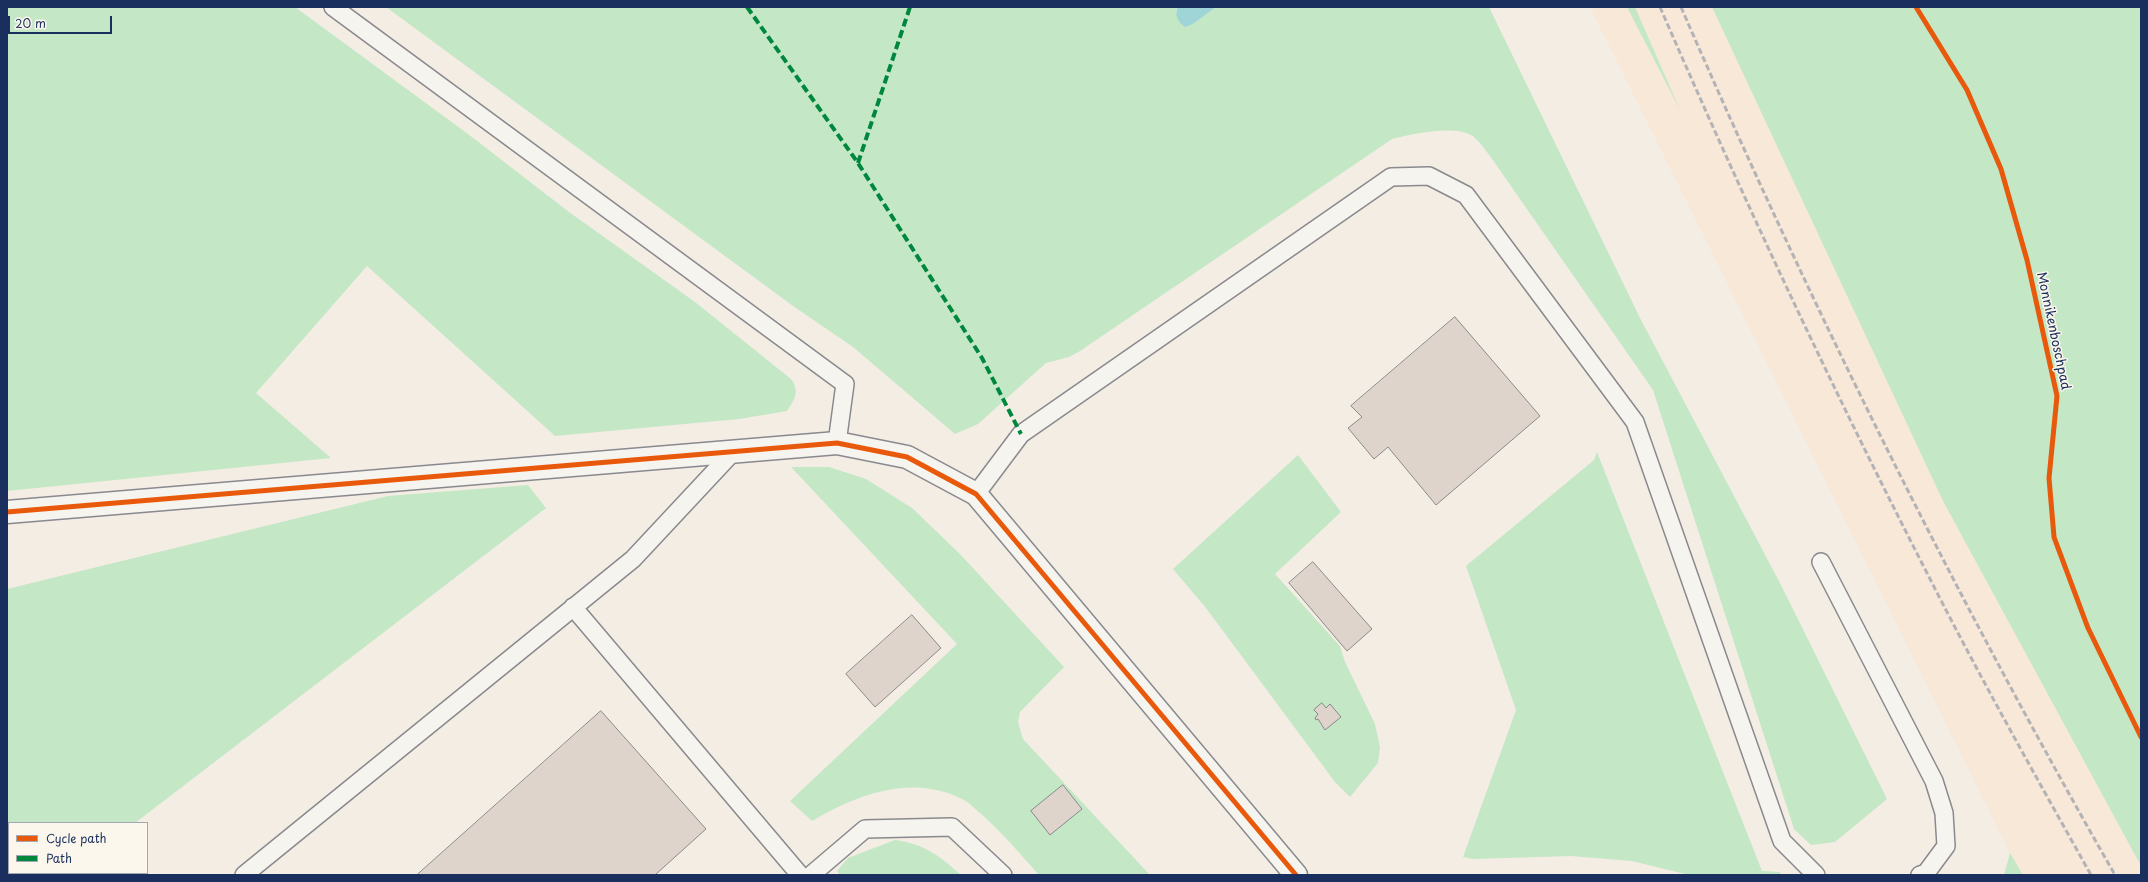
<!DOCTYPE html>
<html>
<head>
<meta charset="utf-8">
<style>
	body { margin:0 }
	#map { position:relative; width:2148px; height:882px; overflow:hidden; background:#f4ede4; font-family:"Playpen Sans",sans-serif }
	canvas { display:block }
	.frame { position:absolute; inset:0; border:8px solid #1b2f5e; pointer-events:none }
	.legend { position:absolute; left:8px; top:822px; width:140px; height:52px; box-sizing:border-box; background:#fbf7ec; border:1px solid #a1a7b3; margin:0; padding:5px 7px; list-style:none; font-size:12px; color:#1b2f5e }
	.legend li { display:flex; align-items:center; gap:8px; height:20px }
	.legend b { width:20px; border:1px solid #a1a7b3 }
	.scale { position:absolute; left:8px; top:16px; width:104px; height:18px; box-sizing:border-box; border:2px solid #1b2f5e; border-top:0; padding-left:5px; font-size:12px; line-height:14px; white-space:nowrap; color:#1b2f5e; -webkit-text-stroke:3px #fbf7ec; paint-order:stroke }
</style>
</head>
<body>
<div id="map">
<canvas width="2148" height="882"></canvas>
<div class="frame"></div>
<ul class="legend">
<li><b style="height:5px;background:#e8590c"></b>Cycle path</li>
<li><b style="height:5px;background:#00873e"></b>Path</li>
</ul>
<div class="scale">20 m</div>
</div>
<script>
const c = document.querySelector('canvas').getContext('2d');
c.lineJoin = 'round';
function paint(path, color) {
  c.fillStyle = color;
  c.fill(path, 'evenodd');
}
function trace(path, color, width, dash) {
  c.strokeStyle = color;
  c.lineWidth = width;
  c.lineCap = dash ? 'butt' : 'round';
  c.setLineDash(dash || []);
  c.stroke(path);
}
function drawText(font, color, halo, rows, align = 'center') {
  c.font = font + ' "Playpen Sans",sans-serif';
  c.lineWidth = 3;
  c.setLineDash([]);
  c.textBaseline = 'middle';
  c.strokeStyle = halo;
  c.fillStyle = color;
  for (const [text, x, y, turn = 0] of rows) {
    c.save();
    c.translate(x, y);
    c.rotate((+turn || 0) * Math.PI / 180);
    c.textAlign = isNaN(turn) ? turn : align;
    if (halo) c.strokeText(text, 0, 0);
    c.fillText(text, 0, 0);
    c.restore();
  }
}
paint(new Path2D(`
	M 1590,7 L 1628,7 L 1675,100 L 1635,7 L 1712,7 L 1943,501 L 2141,866 L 2141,875 L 2023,875 L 2010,853 Z`), '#f7e8d7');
paint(new Path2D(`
	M 7,7 L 295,7 L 468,134 L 569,212 L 695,302 L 791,379 C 800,391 795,399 787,411 L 739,419 L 555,436 L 367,266 L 256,393 L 331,458 L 7,491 Z
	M 386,7 L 1178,7 L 1176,12 L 1193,24 L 1216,7 L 1489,7 L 1640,318 L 1781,585 L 1887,799 L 1835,842 L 1811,845 L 1794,829 L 1653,390 L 1490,156 C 1485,150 1478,139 1471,135 C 1453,125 1412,134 1392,139 L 1080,351 L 1069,357 L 1046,363 L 978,424 L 955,434 L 853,347 L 793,306 Z
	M 1627,7 L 1635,7 L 1680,110 Z
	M 1712,7 L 2141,7 L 2141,866 L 1943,501 Z
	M 1597,452 L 1762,871 L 1780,872 L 1781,875 L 1689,875 L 1632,861 L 1571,856 L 1473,859 L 1463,857 L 1516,710 L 1466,566 L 1594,460 Z
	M 1298,455 L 1341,512 L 1275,574 L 1340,646 L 1345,662 L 1375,724 L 1380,747 L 1378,763 L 1350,797 L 1335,782 L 1206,608 L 1173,569 Z
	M 791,467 L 829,467 L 866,479 L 912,508 L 960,554 L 1064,667 L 1020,712 L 1018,722 L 1023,739 L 1150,875 L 1039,875 C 1020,854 1002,832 980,813 C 975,809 970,803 964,800 C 914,773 857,794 812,821 L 790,801 L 957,644 Z
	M 528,485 L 546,508 L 135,823 L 9,823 L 9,873 L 69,873 L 66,875 L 7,875 L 7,589 L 388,496 Z
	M 895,840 C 924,844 939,855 961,875 L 840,875 L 837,871 L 848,858 Z
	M 2010,853 L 2023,875 L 2004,875 Z`), '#c4e7c6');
paint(new Path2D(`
	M 1178,7 L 1216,7 L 1193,24 L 1185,27 C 1178,22 1174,15 1178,7 Z`), '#9fd5d7');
const building = new Path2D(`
	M 1455,317 L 1540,416 L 1436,505 L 1388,447 L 1374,459 L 1348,428 L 1362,417 L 1351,406 Z
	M 1313,562 L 1372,629 L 1347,651 L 1289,583 Z
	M 912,615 L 941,648 L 875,707 L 846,674 Z
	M 1322,703 L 1326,708 L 1330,704 L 1341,717 L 1325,730 L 1318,719 L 1316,720 L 1315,718 L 1318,714 L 1314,710 Z
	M 601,711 L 706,829 L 655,875 L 417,875 Z
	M 1063,785 L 1082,809 L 1050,835 L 1031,811 Z`);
paint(building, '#dfd4cb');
trace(building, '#89898e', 1);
const service = new Path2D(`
	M 333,7 L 845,384 L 837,443
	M 976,494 L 1021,434 L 1391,177 L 1429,176 L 1466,195 L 1635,422 L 1782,841 L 1816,875
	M 1821,562 L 1934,781 L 1944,813 L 1946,846 L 1926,873 L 1920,875
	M 573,607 L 800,875
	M 244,875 L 633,559 L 732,453
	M 811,875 L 865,829 L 952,827 L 1003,875`);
const minor = new Path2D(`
	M 7,512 L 837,443 L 907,457 L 976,494 L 1296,875`);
trace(service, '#89898e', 20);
trace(minor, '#89898e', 25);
trace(service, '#f6f4ef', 17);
trace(minor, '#f6f4ef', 22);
trace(new Path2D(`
	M 1660,7 C 1743,198 1831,386 1926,571 C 1978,674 2035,775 2091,875
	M 1681,7 C 1810,304 1954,594 2115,875`), '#b3b3b5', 3, [6, 3]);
trace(new Path2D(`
	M 747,7 L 858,163 L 982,358 L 1021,434
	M 858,163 L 910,7`), '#00873e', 4, [8, 4]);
trace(new Path2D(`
	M 1916,7 L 1967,90 L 2001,169 L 2027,260 L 2057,396 L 2049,478 L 2054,537 L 2088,628 L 2141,737
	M 7,512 L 837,443 L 907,457 L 976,494 L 1296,875`), '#e8590c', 5);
drawText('13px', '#1b2f5e', '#fbf7ec', [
	["Monnikenboschpad",2053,331,78]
]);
</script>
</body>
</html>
